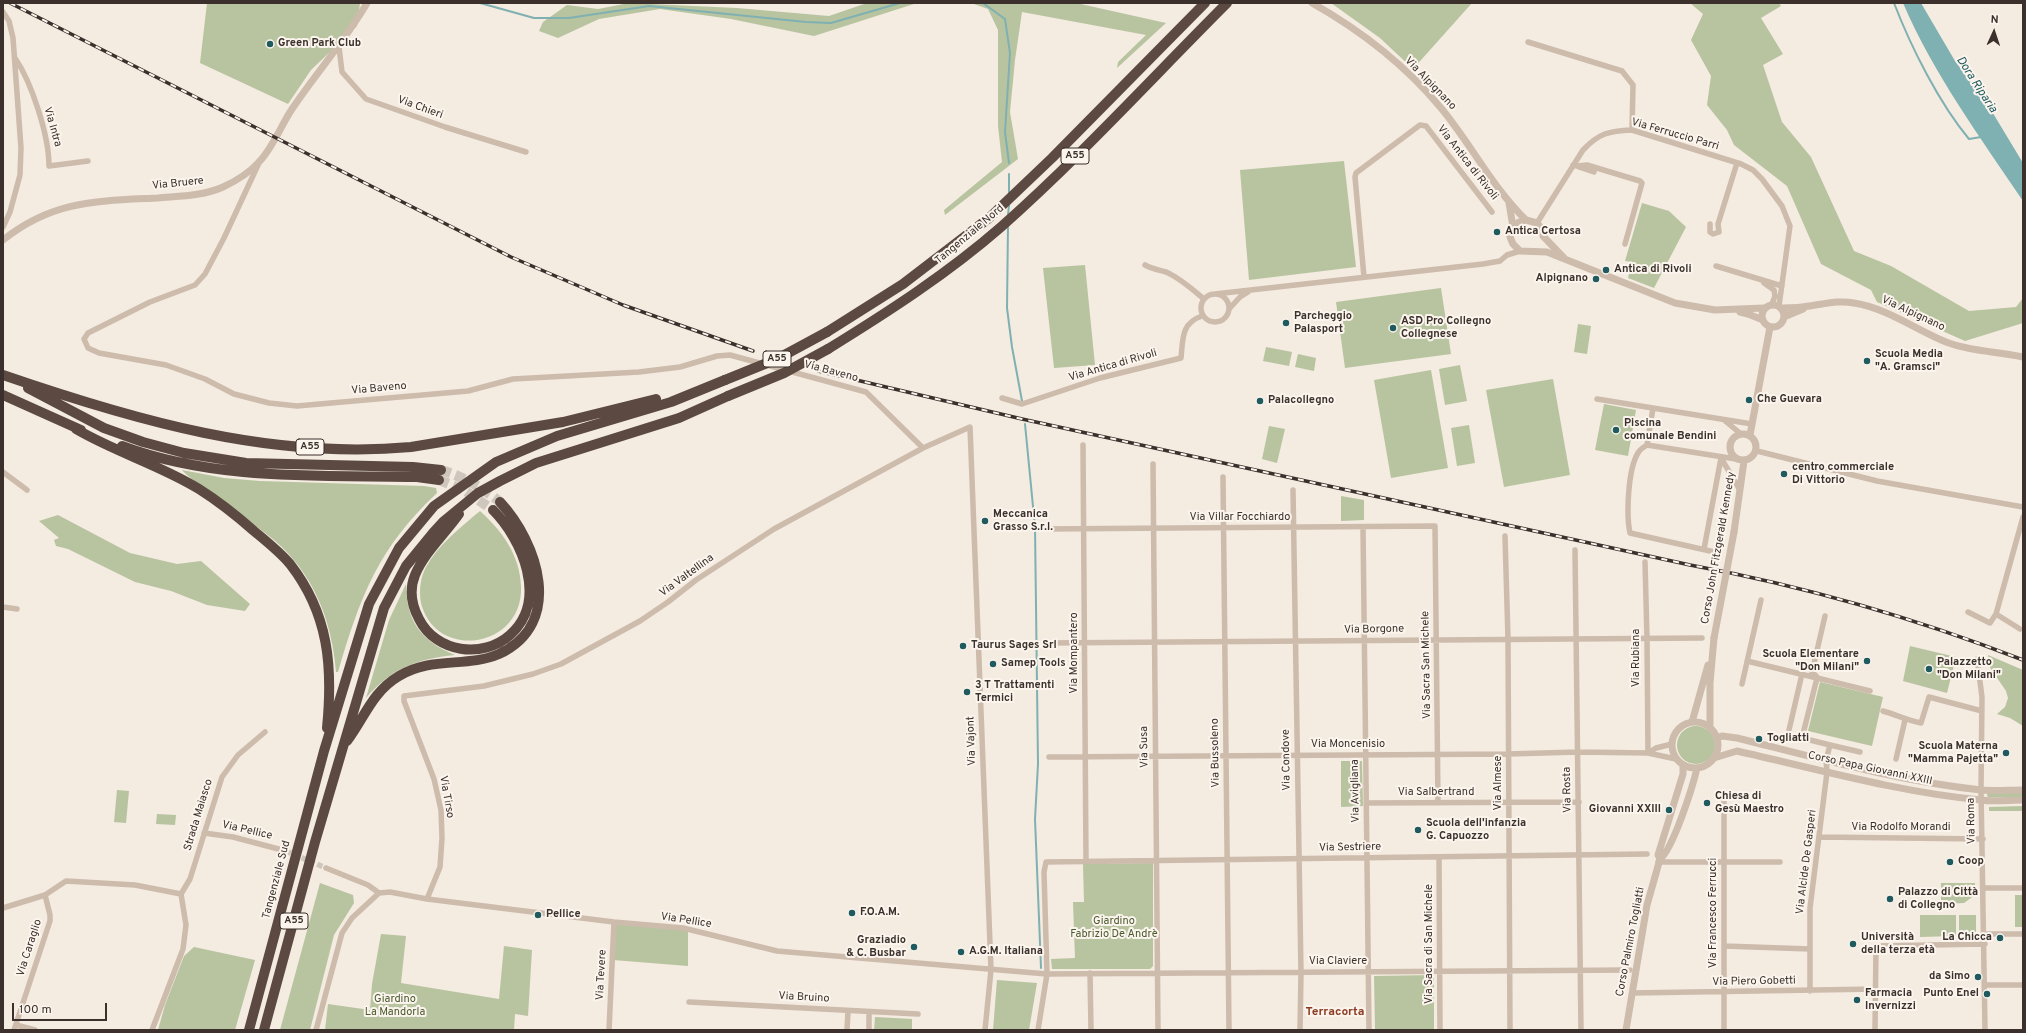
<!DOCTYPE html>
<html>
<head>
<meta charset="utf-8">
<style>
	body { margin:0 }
	#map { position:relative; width:2026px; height:1033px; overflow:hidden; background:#f4ebe1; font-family:Overpass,sans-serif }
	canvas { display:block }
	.frame { position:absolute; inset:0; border:4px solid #3b302b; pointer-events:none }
	.north { position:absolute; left:1974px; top:12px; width:40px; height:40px; -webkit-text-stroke:3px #fbf5ee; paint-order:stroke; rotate:3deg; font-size:11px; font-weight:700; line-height:16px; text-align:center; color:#3b302b }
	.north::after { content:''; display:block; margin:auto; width:14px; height:18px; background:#3b302b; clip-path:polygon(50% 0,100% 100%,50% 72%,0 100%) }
	.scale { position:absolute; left:12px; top:1003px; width:95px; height:18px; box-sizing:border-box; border:2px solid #3b302b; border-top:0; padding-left:5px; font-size:12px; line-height:14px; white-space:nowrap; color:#3b302b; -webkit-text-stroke:3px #fbf5ee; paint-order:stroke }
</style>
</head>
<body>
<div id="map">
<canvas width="2026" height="1033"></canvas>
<div class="frame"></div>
<div class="north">N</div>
<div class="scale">100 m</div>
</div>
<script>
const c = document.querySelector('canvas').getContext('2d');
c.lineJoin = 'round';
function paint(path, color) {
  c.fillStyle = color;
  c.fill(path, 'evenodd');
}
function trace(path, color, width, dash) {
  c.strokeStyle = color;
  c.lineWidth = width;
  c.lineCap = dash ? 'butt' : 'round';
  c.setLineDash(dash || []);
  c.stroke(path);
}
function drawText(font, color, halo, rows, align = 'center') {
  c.font = font + ' Overpass,sans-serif';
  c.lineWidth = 4;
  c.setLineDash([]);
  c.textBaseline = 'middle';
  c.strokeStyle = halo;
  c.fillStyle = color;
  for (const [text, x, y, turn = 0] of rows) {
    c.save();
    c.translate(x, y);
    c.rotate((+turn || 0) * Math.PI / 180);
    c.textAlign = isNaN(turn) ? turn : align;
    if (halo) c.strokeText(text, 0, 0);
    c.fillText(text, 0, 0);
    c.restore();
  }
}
paint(new Path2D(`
	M 207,3 L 360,3 L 357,26 L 311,70 L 288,104 L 200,63 Z
	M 629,3 L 737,8 L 829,16 L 867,3 L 917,3 L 814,36 L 731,19 L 660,9 L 599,19 L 558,38 L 539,31 L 543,22 L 567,5 L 598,9 Z
	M 971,3 L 1076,3 L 1166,23 L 1117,68 L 1118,62 L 1146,35 L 1022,12 L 1015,60 L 1010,112 L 1018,159 L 945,215 L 944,210 L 1002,162 L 998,126 L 998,30 L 988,9 Z
	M 1331,3 L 1472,3 L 1413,69 L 1380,38 Z
	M 1690,3 L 1779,3 L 1781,6 L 1761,18 L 1783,54 L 1763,65 L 1782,122 L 1811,157 L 1854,251 L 1891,266 L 1969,311 L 2016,307 L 2023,298 L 2023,323 L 1965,341 L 1877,302 L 1871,290 L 1821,264 L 1787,186 L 1734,145 L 1727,130 L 1707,105 L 1711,76 L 1691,40 L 1703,14 Z
	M 1344,161 L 1356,267 L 1249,280 L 1240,170 Z
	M 1642,203 L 1669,211 L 1686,227 L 1654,288 L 1628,278 L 1632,262 L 1625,261 Z
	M 1085,265 L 1095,365 L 1054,368 L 1043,268 Z
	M 1441,288 L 1451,354 L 1345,368 L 1336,302 Z
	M 1578,324 L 1591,326 L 1587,354 L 1574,352 Z
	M 1266,347 L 1292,352 L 1289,366 L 1263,361 Z
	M 1298,354 L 1316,358 L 1314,371 L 1295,367 Z
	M 1460,365 L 1467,401 L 1445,405 L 1439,369 Z
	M 1431,370 L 1448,468 L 1391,478 L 1374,380 Z
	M 1553,379 L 1570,475 L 1504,487 L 1486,390 Z
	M 1604,404 L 1636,410 L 1628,456 L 1595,450 Z
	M 1469,425 L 1475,463 L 1457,466 L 1451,428 Z
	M 1269,426 L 1285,429 L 1277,463 L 1262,459 Z
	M 182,470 L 224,478 L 260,481 L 424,486 L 436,488 L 437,493 C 378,548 360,597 338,672 L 336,672 C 332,621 314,574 274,540 C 258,527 241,515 225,503 C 216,496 186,476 182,470 Z
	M 1341,496 L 1364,500 L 1364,520 L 1341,521 Z
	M 480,511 C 502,531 520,555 521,586 C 524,648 436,662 421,603 C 419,591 420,578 426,567 C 438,545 461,527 480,511 Z
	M 58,515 L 130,553 L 177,564 L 201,561 L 250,604 L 245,611 L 207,605 L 171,591 L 135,582 L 68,549 L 56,546 L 54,540 L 59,538 L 39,521 Z
	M 406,584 C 406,621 421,641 455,655 C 416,659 392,668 366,698 L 389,620 Z
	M 1910,646 L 1956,657 L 1947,693 L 1903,681 Z
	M 1988,655 L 2023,670 L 2023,726 L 2010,718 L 1997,714 L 2005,707 L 2008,698 L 2006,691 L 1989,666 Z
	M 1820,682 L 1883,697 L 1872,746 L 1808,731 Z
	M1677 745a19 19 0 1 1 38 0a19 19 0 1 1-38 0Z
	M 1341,761 L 1362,761 L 1363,806 L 1341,807 Z
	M 117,790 L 129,791 L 126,823 L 114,822 Z
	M 2023,792 L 2023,798 L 1988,797 L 1987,795 L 1988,793 Z
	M 2023,806 L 2023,811 L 1989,811 L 1989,807 Z
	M 157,814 L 176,815 L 175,825 L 156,824 Z
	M 1153,863 L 1153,966 L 1150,969 L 1052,969 L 1051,959 L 1075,958 L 1073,902 L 1084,902 L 1083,864 Z
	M 320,883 L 353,895 L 354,903 L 334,935 L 310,1030 L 280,1030 Z
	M 1941,883 L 1975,883 L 1975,895 L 1964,903 L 1941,904 Z
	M 2015,895 L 2023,895 L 2023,927 L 2015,927 Z
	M 1920,915 L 1956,915 L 1956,936 L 1920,937 Z
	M 1959,915 L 1976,915 L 1976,936 L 1959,936 Z
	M 614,922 L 688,929 L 688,966 L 613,960 Z
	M 381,934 L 406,936 L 401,983 L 499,999 L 504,946 L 532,950 L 528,1016 L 515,1014 L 514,1030 L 325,1030 L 328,1004 L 370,1010 L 372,984 Z
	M 194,947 L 255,960 L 235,1030 L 158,1030 L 165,1005 L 184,956 Z
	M 1434,975 L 1434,1030 L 1375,1030 L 1374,976 Z
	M 997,980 L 1037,983 L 1029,1030 L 993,1030 Z
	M 875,1017 L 912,1019 L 912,1030 L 874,1030 Z`), '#b8c4a0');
paint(new Path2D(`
	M 1903,3 L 1921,3 L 1955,61 L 1991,110 L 2023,163 L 2023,201 C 1980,137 1933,73 1903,3 Z`), '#7fb0b2');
trace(new Path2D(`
	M 480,3 L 534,18 L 569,18 L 649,6 L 806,22 L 831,23 L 900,3
	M 983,3 L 1005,19 L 1010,53 L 1005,132 L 1009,163
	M 1894,3 C 1911,47 1939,103 1969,139 L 1981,137
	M 1009,195 L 1009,174
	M 1008,215 L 1009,205
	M 1008,225 L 1007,308 L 1012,347 L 1022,401
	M 1025,424 L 1035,527 L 1038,764 L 1035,819 L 1041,968`), '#7fb0b2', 2);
trace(new Path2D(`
	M 286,851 L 326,868`), '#cfc6bd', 5.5, [5.5, 3]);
trace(new Path2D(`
	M 441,470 C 464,477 481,487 500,502
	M 439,480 L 464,490 L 493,510`), '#cfc6bd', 10, [10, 5]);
trace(new Path2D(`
	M 3,12 L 9,21 L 13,38 L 21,148 L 20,175 L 10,212 L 3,227
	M 1528,42 L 1622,71 L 1633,85 L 1632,130
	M 339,47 L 342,72 L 366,99 L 445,127 L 526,152
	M 15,58 C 32,83 49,136 49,166 L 88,161
	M 258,165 L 224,238 L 205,274 L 195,285 L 150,302 L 88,333 L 84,339 L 88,348 L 99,353 L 166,365 L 205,379 L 234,394 L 269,403 L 297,406 L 468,391 L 513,379 L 639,372 L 680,367 L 717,356 L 730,355 L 866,392 L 923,448
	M 1573,165 L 1577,166 L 1587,165 L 1640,181 L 1642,183 L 1625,244
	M 1579,167 L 1594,172
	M 1537,223 L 1583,150 C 1599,133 1609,131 1632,130 L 1741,164 L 1753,170 L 1762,179 L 1782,206 L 1790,226 L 1779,306
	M 1710,224 L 1710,232 L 1713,234 L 1719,232 L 1718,224 L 1737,163
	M 1145,265 C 1152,269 1159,270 1166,272 C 1180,278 1192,289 1204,299
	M 1716,266 L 1782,286
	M 1364,277 L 1355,177 L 1356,173 L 1420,125 L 1426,126 L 1492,212
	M 1764,283 L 1774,290 L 1775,296 L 1772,304
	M1201 308a14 14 0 1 1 28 0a14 14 0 1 1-28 0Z
	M 1215,294 L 1483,264 L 1500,261 L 1507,255 L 1520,251
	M 1229,309 L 1240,297 L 1248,292
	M 1002,398 L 1022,404 L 1100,378 L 1181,358 C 1183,339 1181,323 1202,316
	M 1597,399 L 1752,424
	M 1653,408 L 1647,445 L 1736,459
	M 1724,420 L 1741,434
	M 1083,445 L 1086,860
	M 1647,445 C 1644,447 1640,449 1638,453 C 1628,469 1626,514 1630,533 L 1719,553
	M 1757,451 L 1877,481 L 2023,507
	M 1721,458 L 1740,490
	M 1153,464 L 1158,1030
	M 3,472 L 27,490
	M 1223,477 L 1229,1030
	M 1293,490 L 1301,973 L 1300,1030
	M 1363,527 L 1369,1030
	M 1045,529 L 1435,526 L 1438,803
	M 1505,536 L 1508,639 L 1510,1030
	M 1704,549 L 1721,458
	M 1575,550 L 1581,1030
	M 1645,562 L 1647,638 L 1648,753
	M 3,607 L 17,609
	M 1968,612 L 1990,623 L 1996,614 L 2023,517
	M 1996,614 L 2020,629
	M 1045,643 L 1702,638
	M 1977,659 L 1982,697 L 1981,790 L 1985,1030
	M 1747,661 L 1817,678
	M 1817,677 L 1812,672 L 1825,616
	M 1742,684 L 1761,600
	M 1883,711 C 1897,715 1906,720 1921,723 L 1929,697 L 1982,711
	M 1789,730 L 1802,674
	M 1830,745 L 1860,752
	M 1648,753 L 1656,748 L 1672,744
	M 1049,757 L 1508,754 L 1578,752 L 1648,753 L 1676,759
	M 1896,759 L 1905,720
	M 1366,803 L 1579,802
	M 204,833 L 233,837 L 286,851
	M 1819,837 L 1983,839
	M 1439,857 L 1440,1030
	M 1658,862 L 1780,862
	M 326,868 L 368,885 L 379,893 L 390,892 L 427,899 L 614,922 L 683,928 L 777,951 L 1047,974 L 1630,970
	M 1984,888 L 2023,888
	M 427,899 L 440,867 L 442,838 L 441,810 L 434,779 L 404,701 L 404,696 L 484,686 L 533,674 L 561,664 L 640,621 L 668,602 L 696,580 L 774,529 L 923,448 L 970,427 L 991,970 L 985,1030
	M 3,908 L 45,895 L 66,881 L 135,885 L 181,894
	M 1985,934 L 2023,934
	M 1724,946 L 1810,949
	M 1090,973 L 1091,1030
	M 1985,985 L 2023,985
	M 1810,991 L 1810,908 L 1827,772 L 1826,760 L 1830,745 L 1802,738 L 1817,678 L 1870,691
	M 1632,993 L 1876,989
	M 689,1002 L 918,1014
	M 16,1025 L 35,1030
	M 14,1030 L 50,921 L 50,915 L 45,895
	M 152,1030 L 183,949 L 186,925 L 181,894 L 190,879 L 222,777 L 238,755 L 265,732
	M 316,1030 L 342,933 L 352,918 L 379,893
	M 609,1030 L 614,922
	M 847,1030 L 848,1011
	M 869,1030 L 869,1012
	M 1038,1030 L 1047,974 L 1044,872 L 1046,862 L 1647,854
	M 1724,1030 L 1724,797
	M 1875,1030 L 1876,946 L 1985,944`), '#cdbbac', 5.5);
trace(new Path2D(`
	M 1312,3 C 1360,30 1406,66 1441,108 C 1471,144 1492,187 1526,220
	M 1509,203 L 1513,227
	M 3,240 C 53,200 97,201 158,198 C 180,196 203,196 223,187 C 236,181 248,174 258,163 C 273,148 280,127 292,109 C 316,73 345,41 367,3
	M 1564,258 L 1543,236 L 1542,229 L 1537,223 L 1526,220 L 1519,222 L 1513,227 L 1510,237 L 1513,244 L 1520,251 L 1547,252 L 1675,303 L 1715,310 L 1764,308
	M1762 316a11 11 0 1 1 22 0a11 11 0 1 1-22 0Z
	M 1782,308 C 1791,308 1800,308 1809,306 C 1825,304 1838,300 1854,303 C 1887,308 1916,330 1946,342 C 1972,352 1996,351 2023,357
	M 1740,312 L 1748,314 L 1763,320
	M 1784,317 L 1803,309
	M1730 447a13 13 0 1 1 26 0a13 13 0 1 1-26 0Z
	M 1750,435 L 1770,327
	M 1734,532 L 1744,461
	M1672 745a23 23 0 1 1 46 0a23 23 0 1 1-46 0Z
	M 1692,722 L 1708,665
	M 1710,728 L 1710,683 L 1714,638
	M 1717,738 L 1722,736 L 1737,738 C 1817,758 1898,781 1981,790 C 1994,791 2009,790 2023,790
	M 1714,758 L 1737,751 C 1817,769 1898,792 1981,800 C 1994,802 2009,800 2023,800
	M 1660,859 C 1673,849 1693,786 1697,768
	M 1626,1030 L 1647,905 L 1660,859 L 1658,855 L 1683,774 L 1683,765`), '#cdbbac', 7);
trace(new Path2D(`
	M 827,332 L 903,284 L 989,218 L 1052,158 L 1205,3
	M 828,349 C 888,312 947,274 1001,227 C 1080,157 1152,78 1227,3
	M 3,375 C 134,420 271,460 411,447 L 563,422 L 656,399
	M 28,388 L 104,428 L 143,442 L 184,453 L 246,463 L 413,467 L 441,470
	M 3,395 L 81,430
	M 76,429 C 115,452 160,465 199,489 C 218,501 237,516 254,531 C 266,541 280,552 290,564 C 329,614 333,667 327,728
	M 122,446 C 216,481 318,475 417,477 L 439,480
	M 459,514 C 445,534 424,553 415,575 C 409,590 412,606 419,619 C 436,653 483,659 510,635 C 549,601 522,539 493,510
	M 347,741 C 365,717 372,692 399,676 C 431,656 467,668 499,654 C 565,623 538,543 500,502
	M 249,1030 L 324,751 L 369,604 L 399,548 L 434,506 L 496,462 L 557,436 L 671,402 L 725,380
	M 264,1030 L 315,842 L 384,608 L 406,566 L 433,533 L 444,521 L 478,493 L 500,481 L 536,463 L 679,418 L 728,396`), '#5c4a42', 10);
const rail = new Path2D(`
	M 10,3 L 511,257 L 623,305 L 753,351
	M 818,371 L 1022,419 L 1690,565 C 1804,586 1915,618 2023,660`);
trace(rail, '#3b302b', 3.5);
trace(rail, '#fbf5ee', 2, [6]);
trace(new Path2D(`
	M 1714,638 L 1734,532`), '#cdbbac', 7);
trace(new Path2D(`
	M 725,380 L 777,359 L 827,332
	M 728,396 L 784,373 L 828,349`), '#5c4a42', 10);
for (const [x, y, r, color] of [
	[270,44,4,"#1f5a5e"],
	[1497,232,4,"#1f5a5e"],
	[1606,270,4,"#1f5a5e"],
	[1596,279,4,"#1f5a5e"],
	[1286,323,4,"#1f5a5e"],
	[1393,328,4,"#1f5a5e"],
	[1867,361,4,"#1f5a5e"],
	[1749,400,4,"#1f5a5e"],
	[1260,401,4,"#1f5a5e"],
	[1616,430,4,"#1f5a5e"],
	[1784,474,4,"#1f5a5e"],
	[985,521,4,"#1f5a5e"],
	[963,646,4,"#1f5a5e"],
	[1867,661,4,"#1f5a5e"],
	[993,664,4,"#1f5a5e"],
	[1929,669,4,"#1f5a5e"],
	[967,692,4,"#1f5a5e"],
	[1759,739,4,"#1f5a5e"],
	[2006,753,4,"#1f5a5e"],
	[1707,803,4,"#1f5a5e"],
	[1669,810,4,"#1f5a5e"],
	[1418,830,4,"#1f5a5e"],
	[1950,862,4,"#1f5a5e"],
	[1890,899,4,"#1f5a5e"],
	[852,913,4,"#1f5a5e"],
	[538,915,4,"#1f5a5e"],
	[2000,938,4,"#1f5a5e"],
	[1853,944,4,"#1f5a5e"],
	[914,947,4,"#1f5a5e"],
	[961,952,4,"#1f5a5e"],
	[1978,977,4,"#1f5a5e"],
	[1987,994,4,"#1f5a5e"],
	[1857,1000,4,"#1f5a5e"]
]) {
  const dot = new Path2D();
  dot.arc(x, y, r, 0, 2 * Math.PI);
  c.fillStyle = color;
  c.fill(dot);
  trace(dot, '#fbf5ee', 1.5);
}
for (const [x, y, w] of [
	[1075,156,28],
	[777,359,28],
	[310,447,28],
	[294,921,28]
]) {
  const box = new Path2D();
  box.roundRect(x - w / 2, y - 8, w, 16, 3);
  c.fillStyle = '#fbf5ee';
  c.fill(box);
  trace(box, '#3b302b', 1);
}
drawText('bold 10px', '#3b302b', null, [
	["A55",1075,156],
	["A55",777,359],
	["A55",310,447],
	["A55",294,921]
]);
drawText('bold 11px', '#3b302b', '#fbf5ee', [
	["Green Park Club",278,44],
	["Antica Certosa",1505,232],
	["Antica di Rivoli",1614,270],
	["Alpignano",1588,279,"right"],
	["Parcheggio",1294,317],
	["Palasport",1294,330],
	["ASD Pro Collegno",1401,322],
	["Collegnese",1401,335],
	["Scuola Media",1875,355],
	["\"A. Gramsci\"",1875,368],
	["Che Guevara",1757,400],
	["Palacollegno",1268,401],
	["Piscina",1624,424],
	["comunale Bendini",1624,437],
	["centro commerciale",1792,468],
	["Di Vittorio",1792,481],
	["Meccanica",993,515],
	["Grasso S.r.l.",993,528],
	["Taurus Sages Srl",971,646],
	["Scuola Elementare",1859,655,"right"],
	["\"Don Milani\"",1859,668,"right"],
	["Palazzetto",1937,663],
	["\"Don Milani\"",1937,676],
	["Samep Tools",1001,664],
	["3 T Trattamenti",975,686],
	["Termici",975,699],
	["Togliatti",1767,739],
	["Scuola Materna",1998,747,"right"],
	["\"Mamma Pajetta\"",1998,760,"right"],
	["Chiesa di",1715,797],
	["Gesù Maestro",1715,810],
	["Giovanni XXIII",1661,810,"right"],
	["Scuola dell'infanzia",1426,824],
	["G. Capuozzo",1426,837],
	["Coop",1958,862],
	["Palazzo di Città",1898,893],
	["di Collegno",1898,906],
	["F.O.A.M.",860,913],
	["Pellice",546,915],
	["Università",1861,938],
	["della terza età",1861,951],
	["La Chicca",1992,938,"right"],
	["Graziadio",906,941,"right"],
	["& C. Busbar",906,954,"right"],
	["A.G.M. Italiana",969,952],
	["da Simo",1970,977,"right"],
	["Farmacia",1865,994],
	["Invernizzi",1865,1007],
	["Punto Enel",1979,994,"right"]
], 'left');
drawText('11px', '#3b302b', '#fbf5ee', [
	["Via Alpignano",1430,84,46],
	["Via Chieri",420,108,20],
	["Via Intra",52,127,74],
	["Via Ferruccio Parri",1675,135,16],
	["Via Antica di Rivoli",1467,163,52],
	["Via Bruere",178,184,-6],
	["Tangenziale Nord",970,235,-40],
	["Via Alpignano",1913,314,25],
	["Via Antica di Rivoli",1113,366,-16],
	["Via Baveno",831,372,15],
	["Via Baveno",379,389,-5],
	["Via Villar Focchiardo",1240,518],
	["Corso John Fitzgerald Kennedy",1719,548,-80],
	["Via Valtellina",687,576,-36],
	["Via Borgone",1374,630,-1],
	["Via Mompantero",1075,653,-90],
	["Via Rubiana",1637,658,-90],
	["Via Sacra San Michele",1427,665,-91],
	["Via Vajont",972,741,-92],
	["Via Moncenisio",1348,745],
	["Via Susa",1145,747,-91],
	["Via Bussoleno",1216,753,-91],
	["Via Condove",1287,760,-91],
	["Corso Papa Giovanni XXIII",1870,769,12],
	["Via Almese",1499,783,-90],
	["Via Rosta",1568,790,-91],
	["Via Avigliana",1356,791,-91],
	["Via Salbertrand",1436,793],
	["Via Tirso",446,797,80],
	["Strada Maiasco",199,815,-73],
	["Via Roma",1972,821,-91],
	["Via Rodolfo Morandi",1901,828],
	["Via Pellice",247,831,13],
	["Via Sestriere",1350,848,-1],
	["Via Alcide De Gasperi",1807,862,-83],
	["Tangenziale Sud",277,880,-75],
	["Via Francesco Ferrucci",1714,913,-90],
	["Via Pellice",686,921,9],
	["Corso Palmiro Togliatti",1631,942,-79],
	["Via Sacra di San Michele",1430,944,-90],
	["Via Caraglio",30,948,-72],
	["Via Claviere",1338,962],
	["Via Tevere",602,975,-87],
	["Via Piero Gobetti",1754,982,-1],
	["Via Bruino",804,998,3]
]);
drawText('11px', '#4a5a2e', '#fbf5ee', [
	["Giardino",1114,922],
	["Fabrizio De Andrè",1114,935],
	["Giardino",395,1000],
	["La Mandorla",395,1013]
]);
drawText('italic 12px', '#1f5a5e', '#fbf5ee', [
	["Dora Riparia",1976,85,57]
]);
drawText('bold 12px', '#8c3b22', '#fbf5ee', [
	["Terracorta",1335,1013]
]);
</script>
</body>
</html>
